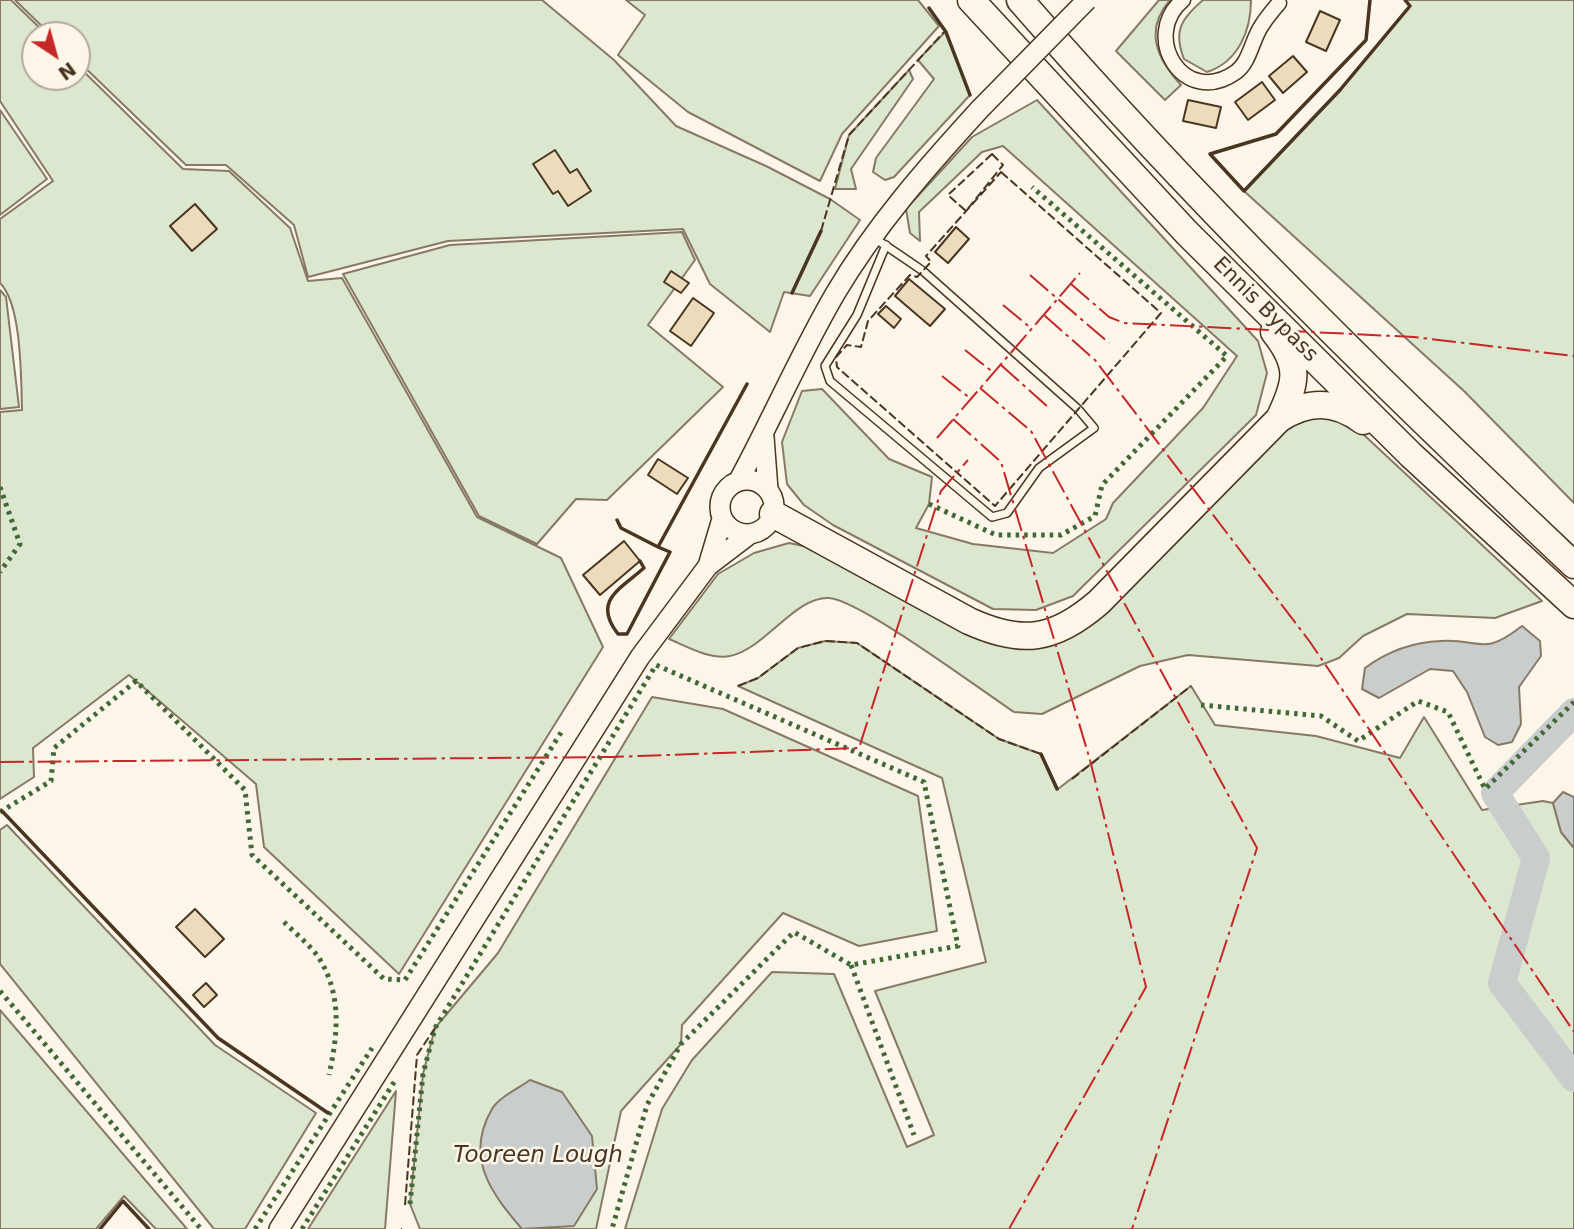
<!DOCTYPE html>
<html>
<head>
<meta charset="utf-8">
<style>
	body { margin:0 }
	#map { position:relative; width:1574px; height:1229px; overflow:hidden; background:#fbf6e9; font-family:"DejaVu Sans",sans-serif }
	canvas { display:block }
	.north { position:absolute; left:21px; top:21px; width:70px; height:70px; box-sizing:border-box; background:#fbf6e9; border:2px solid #b4a999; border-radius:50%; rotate:144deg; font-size:19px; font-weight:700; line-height:28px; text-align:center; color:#4a3520 }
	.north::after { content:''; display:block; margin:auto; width:24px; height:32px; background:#c62828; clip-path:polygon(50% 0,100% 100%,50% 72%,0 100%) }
</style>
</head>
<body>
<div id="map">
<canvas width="1574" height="1229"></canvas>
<div class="north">N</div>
</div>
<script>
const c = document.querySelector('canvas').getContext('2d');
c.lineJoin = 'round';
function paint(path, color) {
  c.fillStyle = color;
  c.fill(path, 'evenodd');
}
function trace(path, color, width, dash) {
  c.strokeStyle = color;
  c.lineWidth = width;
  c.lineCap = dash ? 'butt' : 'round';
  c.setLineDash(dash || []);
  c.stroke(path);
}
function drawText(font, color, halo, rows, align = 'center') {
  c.font = font + ' "DejaVu Sans",sans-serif';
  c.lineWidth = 5;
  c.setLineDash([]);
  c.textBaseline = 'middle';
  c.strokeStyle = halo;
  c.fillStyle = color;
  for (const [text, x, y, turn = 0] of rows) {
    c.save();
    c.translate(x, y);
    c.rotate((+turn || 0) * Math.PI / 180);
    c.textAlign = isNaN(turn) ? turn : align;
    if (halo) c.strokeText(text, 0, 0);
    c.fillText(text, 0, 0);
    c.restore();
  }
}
const green = new Path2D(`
	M 0,0 L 11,0 L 47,35 L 35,35 L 35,77 L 77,77 L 77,65 L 183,169 L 229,171 L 290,228 L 308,281 L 342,278 L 477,517 L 561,558 L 603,647 L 399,974 L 264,847 L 256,784 L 129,675 L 33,748 L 34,777 L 0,799 L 0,412 L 22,410 C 21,380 22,304 0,283 L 0,219 L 53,181 L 0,101 Z
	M 15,0 L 542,0 L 614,60 L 676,126 L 766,166 L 830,199 L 860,220 L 810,296 L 784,292 L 770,332 L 710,284 L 683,229 L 448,241 L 308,277 L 294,225 L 226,165 L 186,165 L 77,60 L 77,35 L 51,35 Z
	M 626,0 L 918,0 L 939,26 L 842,134 L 820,181 L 688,112 L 618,55 L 645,15 Z
	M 1159,0 L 1170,0 C 1143,31 1158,60 1181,85 L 1165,100 L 1116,51 Z
	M 1203,0 L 1251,0 C 1251,31 1238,62 1207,72 L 1184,59 C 1173,31 1181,19 1203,0 Z
	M 1405,0 L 1574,0 L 1574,503 L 1464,391 L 1244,191 L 1340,90 L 1410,6 Z
	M 945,32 L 970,95 L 894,177 L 885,180 L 873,172 L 876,158 L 934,79 L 918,60 Z
	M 909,70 L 913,79 L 851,169 L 856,189 L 835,189 L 849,135 Z
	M 1037,100 L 1258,341 L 1267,373 L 1256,415 L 1073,596 L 1036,610 L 993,609 L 833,525 L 804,505 L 787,484 L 782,442 L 802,391 L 822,389 L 889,459 L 932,477 L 929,504 L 916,528 L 973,544 L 1053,553 L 1106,519 L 1113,503 L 1203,408 L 1237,356 L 1003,146 L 982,152 L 919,212 L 920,241 L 910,233 L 906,209 L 972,137 Z
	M 0,110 L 47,179 L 0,215 Z
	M 682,232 L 695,260 L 648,325 L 723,387 L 607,500 L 576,499 L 537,544 L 479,516 L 343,274 L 450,245 Z
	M 0,290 L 6,297 L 19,407 L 0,409 Z
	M 1319,415 L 1349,421 L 1542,601 L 1495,618 L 1407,614 L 1363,636 L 1339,658 L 1318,666 L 1188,655 L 1140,666 L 1042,714 L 1014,712 C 981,690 860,600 829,598 C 795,596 765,649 730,656 C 710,660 686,646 669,639 L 718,574 L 754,553 L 789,543 L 818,549 L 1008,645 L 1040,648 L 1095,622 L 1286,425 Z
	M 825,641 L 857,643 L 999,739 L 1041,754 L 1058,789 L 1191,686 L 1215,725 L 1316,736 L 1400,758 L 1424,717 L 1482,810 L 1543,801 L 1553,803 L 1561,832 L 1574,848 L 1574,1229 L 625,1229 L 662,1109 L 692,1060 L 772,972 L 834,974 L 907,1147 L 934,1135 L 875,991 L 986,962 L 942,778 L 738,686 L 758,678 L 798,648 Z
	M 652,697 L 723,709 L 918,796 L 937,931 L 859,946 L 783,913 L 682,1025 L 681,1044 L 621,1111 L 596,1229 L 420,1229 L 410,1204 L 423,1074 L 435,1028 L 498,953 Z
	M 7,825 L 215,1045 L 316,1113 L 245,1229 L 214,1229 L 0,964 L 0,830 Z
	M 0,1010 L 187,1229 L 156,1229 L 124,1196 L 96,1229 L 0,1229 Z
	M 396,1091 L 385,1229 L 308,1229 Z`);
paint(green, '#dce7d0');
trace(green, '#887966', 2);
const water = new Path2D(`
	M 1522,626 L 1540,641 L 1541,656 L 1519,687 L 1521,724 L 1512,742 L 1498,745 L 1485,737 L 1467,692 L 1453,671 L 1430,669 L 1379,698 L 1362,689 L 1365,668 C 1388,651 1412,642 1441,641 C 1483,639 1482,657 1522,626 Z
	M 1563,792 L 1574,797 L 1574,848 L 1561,832 L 1553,803 Z
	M 530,1080 L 562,1092 L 592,1136 L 597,1189 L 574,1226 L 522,1229 C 491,1193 464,1157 492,1109 C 498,1098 519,1088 530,1080 Z`);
paint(water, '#c9cecd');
trace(water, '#887966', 2);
trace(new Path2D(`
	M 1574,712 L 1495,793 L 1536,858 L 1502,983 L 1574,1078`), '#c9cecd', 28);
const building = new Path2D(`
	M 1320,11 L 1340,20 L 1326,51 L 1306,42 Z
	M 1293,56 L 1307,72 L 1283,93 L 1269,76 Z
	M 1262,82 L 1275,100 L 1248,120 L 1235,102 Z
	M 1188,100 L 1221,107 L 1216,128 L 1183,121 Z
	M 555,150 L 570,173 L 577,169 L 591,191 L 568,206 L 558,191 L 553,194 L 533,164 Z
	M 195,204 L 217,229 L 192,251 L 170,226 Z
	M 956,227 L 969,239 L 948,263 L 935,252 Z
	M 671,271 L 689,283 L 681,293 L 664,282 Z
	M 909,279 L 945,309 L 930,326 L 895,296 Z
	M 693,298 L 714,313 L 691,346 L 670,331 Z
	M 886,306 L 901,319 L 894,328 L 878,314 Z
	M 658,459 L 688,478 L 677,494 L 648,475 Z
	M 624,541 L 640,561 L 600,595 L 583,575 Z
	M 195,909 L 224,939 L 205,957 L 176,927 Z
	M 206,983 L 217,995 L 204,1007 L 193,995 Z`);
paint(building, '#ecdcbc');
trace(building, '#4a3520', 2);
const lane = new Path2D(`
	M 874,238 C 891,249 907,260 923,271 L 1078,409 L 1094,428 L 1039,468 L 1007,513 L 992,517 L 830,381 L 825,366 L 857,315 L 886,245`);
const street = new Path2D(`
	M 1183,0 C 1140,36 1184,109 1236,72 C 1250,62 1252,39 1262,25 C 1267,17 1273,10 1279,3`);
const secondary = new Path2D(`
	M 764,437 L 768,490
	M 739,480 C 772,419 800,354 835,294 C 875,226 927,167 980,109
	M720 507a27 27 0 1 1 54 0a27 27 0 1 1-54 0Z
	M 708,566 L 722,519
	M 279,1229 L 640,657 L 708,566 L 750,534`);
const highway = new Path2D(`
	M 971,0 L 1187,233 L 1411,455 L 1574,605
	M 1020,0 C 1193,199 1382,384 1574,565
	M 1274,332 C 1301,366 1297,382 1279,419
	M 773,514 L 969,621 C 1022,645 1054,641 1099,602 L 1279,419 C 1308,400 1335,400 1363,421`);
trace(lane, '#4a3520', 10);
trace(street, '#4a3520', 17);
trace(secondary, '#4a3520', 22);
trace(highway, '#4a3520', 29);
trace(lane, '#fbf6e9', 7);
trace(street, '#fbf6e9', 14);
trace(secondary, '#fbf6e9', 19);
trace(highway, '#fbf6e9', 26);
const secondaryBridge = new Path2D(`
	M 980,109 L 1087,0`);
trace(secondaryBridge, '#4a3520', 22, []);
trace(secondaryBridge, '#fbf6e9', 19);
trace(new Path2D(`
	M 0,487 L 20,544 L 0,572
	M 929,504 L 996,535 L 1061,535 L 1095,516 L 1102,485 L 1227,356 L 1032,187
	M 1201,705 L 1321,716 L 1358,741 L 1418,701 L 1448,712 L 1485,789 L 1574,702
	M 0,812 L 51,781 L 54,748 L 136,681 L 245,790 L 252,855 L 384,979 L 405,980 L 562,731
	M 284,922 C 295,933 310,945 319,958 C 342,995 338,1034 329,1075
	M 851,965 L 914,1135
	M 0,991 L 201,1229
	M 410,1204 L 423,1074 L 435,1028 L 656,665 L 924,782 L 958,946 L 851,965 L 794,932 L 681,1044 L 647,1105 L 612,1229
	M 255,1229 L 372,1048
	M 302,1229 L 396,1079`), '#436837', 5, [3.5, 5]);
trace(new Path2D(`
	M 992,154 L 1003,165 L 966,211 L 948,195 Z
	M 1001,172 L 1161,313 L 995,506 L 837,367 L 836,357 L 847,345 L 861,347 L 868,321 L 910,275 L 917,277 L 931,262 L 926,256 Z
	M 821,231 L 849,135 L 944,32
	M 738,686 L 758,678 L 798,648 L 825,641 L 857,643 L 999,739 L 1041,754
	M 1072,779 L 1191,686
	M 405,1205 L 417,1055 L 435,1028
	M 401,1229 L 402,1229`), '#4a3520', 2, [9, 3.5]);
trace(new Path2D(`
	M 1370,0 L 1366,40 L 1276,134 L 1210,154 L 1244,191 L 1340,90 L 1410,6 L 1405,0
	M 929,8 L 946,32 L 970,95
	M 792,293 L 821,231
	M 617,520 L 621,528 L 658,547
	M 640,561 L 644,568 C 620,589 592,601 618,634 L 627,634 L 670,552 L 658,547 L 747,384
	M 1041,754 L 1057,789
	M 2,811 L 218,1038 L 328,1113
	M 100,1229 L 123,1201 L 149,1229`), '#4a3520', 3.5);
trace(new Path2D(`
	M 1030,275 L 1109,343
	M 1071,284 L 1109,317 L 1124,323 L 1414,337 L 1574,356
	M 1003,305 L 1032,329
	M 1044,315 L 1095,360 L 1310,642 L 1574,1032
	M 965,350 L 994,373
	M 1001,365 L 1049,408
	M 942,376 L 971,399
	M 980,388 L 1031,431 L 1257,848 L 1132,1229
	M 953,419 L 1001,462 L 1090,760 L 1146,987 L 1009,1229
	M 937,438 L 1080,273
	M 0,762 L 612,757 L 859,748 L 941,491 L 968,460`), '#c62828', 2, [24, 5, 3.5, 5]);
drawText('21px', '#4a3520', '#fbf6e9', [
	["Ennis Bypass",1265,310,45]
]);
drawText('italic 23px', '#4a3520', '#fbf6e9', [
	["Tooreen Lough",538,1156]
]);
</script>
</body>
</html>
